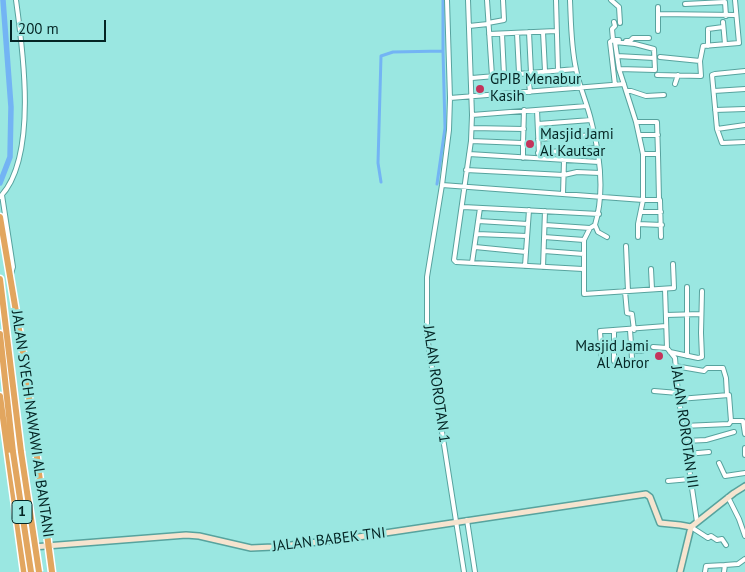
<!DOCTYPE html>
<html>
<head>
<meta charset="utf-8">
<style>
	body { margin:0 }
	#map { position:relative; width:745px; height:572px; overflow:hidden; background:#9ae7e1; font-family:"PT Sans",sans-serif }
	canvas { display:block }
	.scale { position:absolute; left:10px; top:20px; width:96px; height:22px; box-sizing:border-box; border:2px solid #042524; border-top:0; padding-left:6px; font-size:15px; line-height:18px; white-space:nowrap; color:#042524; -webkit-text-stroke:4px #9ae7e1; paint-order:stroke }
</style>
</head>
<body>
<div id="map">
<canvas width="745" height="572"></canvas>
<div class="scale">200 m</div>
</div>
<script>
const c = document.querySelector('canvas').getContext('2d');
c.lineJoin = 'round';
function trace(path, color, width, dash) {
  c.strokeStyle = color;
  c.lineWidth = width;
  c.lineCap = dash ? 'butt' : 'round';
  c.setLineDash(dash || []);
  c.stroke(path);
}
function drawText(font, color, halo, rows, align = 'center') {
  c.font = font + ' "PT Sans",sans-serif';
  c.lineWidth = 5;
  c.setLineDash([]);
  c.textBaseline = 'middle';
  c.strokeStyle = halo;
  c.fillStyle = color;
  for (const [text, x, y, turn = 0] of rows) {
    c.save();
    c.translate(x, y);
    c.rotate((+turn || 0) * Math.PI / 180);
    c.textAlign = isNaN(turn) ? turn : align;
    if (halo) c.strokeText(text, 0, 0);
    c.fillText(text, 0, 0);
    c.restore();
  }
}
trace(new Path2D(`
	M 381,182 L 378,163 L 381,56 L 393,52 L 443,51 L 443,0
	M 437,184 L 445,128 L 443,51`), '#73b4f4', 3);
trace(new Path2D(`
	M 0,183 L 10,157 L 11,107 L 3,0`), '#73b4f4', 5.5);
const street = new Path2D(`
	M 447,0 L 450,98 L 449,130 L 442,185 L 427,277 L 427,336 L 464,572
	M 468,0 L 472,115
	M 487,0 L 492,76
	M 556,0 L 558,70
	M 570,0 C 571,23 571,46 576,69 C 579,86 587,103 591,120 C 600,154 605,192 595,225
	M 611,0 L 619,7 L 620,23
	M 685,4 L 725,2 L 726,16
	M 658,14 L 736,15
	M 723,22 L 725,44
	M 488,23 L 504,20 L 503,0
	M 469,26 L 488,24
	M 658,31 L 658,7
	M 529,32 L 531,73
	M 543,32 L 545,71
	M 517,33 L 519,73
	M 489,34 L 556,31
	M 502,34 L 504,75
	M 613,40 L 612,29 L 615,26 L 614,22
	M 626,41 L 630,41 L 633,38 L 649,38
	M 708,46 L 708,29 L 723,27
	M 617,56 L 654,58
	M 660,57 L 700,61 L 703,46 L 739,43 L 735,0
	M 619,69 L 655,70 L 654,49 L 635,44 L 615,42 L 619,69 L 636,122 L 643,154 L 643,200 L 638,224 L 638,237
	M 745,71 L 715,74 L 712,75 L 717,129 L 722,143 L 745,142
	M 528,73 L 530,92
	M 657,75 L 701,76 L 700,61
	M 472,78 L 576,69
	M 675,84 L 678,75
	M 615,85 L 610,42 L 613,40 L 619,40
	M 626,91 L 631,91 L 646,96 L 664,95
	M 714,91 L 745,89
	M 450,98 L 624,84
	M 537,110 L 539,155
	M 715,110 L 745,109
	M 636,122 L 657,122 L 658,154
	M 538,124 L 591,120
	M 472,128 L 524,129
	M 717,129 L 745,125
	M 639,135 L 658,135
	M 538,139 L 594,135
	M 471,141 L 522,143 L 523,144 L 523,158
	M 523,144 L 524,110
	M 538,153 L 596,148
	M 469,154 L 599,162
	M 643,154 L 658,154 L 659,200
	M 466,170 L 564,175 L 577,172 L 600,173
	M 442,185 L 643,200 L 660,200 L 661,237
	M 563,194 L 564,161
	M 2,195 L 13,267 L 11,274
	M 0,197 C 38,158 23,50 16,0
	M 463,207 L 599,214
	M 641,212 L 661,212
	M 478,221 L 528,224
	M 638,224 L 662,225
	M 545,225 L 590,228
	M 595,225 L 590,228 L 584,240 L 584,294 L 674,288 L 673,264
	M 595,225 L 598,232 L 607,237
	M 477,234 L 527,236
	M 544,237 L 584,240
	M 626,246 L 628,291
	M 475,247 L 526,252
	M 544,251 L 584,254
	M 472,263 L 480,208
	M 525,266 L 529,210
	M 543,267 L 545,211
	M 583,269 L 456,262 L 454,260 L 471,141 L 472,115 L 587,106
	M 651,269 L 652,289
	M 687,287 L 687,356
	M 665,289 L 667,348 L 675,358 L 678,393 L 697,522
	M 625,291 L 627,313 L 632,314 L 634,330
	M 666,315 L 701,314
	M 614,330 L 614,361
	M 630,330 L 632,358
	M 653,347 L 667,348
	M 631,351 L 642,351
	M 670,352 L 698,358 L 702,357 L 701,333 L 702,291
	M 602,363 L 600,331 L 666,326
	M 675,366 L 704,371 L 707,368 L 723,368 L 726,378 L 727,395
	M 654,391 L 678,393
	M 679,399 L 729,395 L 731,421
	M 683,426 L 729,424 L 731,421 L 743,421 L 745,434
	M 685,441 L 706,440 L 734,432
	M 745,448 L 745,455
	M 687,454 L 709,452
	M 719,463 L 725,476 L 745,473
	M 668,481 L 690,479
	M 728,497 L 739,519 L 745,536
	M 467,520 L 475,572
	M 691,527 L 708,538 L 711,536 L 717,540 L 722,539 L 726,545
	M 705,572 L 706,566 L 725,565
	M 724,572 L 725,565 L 738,564 L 745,559`);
const secondary = new Path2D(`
	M 33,547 L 186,535 L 199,536 L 251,548 L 273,547 L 345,539 L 646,494 L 650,497 L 660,523 L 680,525 L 691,527
	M 680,572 L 691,527 L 734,493 L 745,486`);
const highway = new Path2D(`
	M 0,217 L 24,359 L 52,572
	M 0,279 L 21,452
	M 0,334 L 13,452
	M 0,396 L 24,572`);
trace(street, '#57a39e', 6);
trace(secondary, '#57a39e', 8);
trace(highway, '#fff', 9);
trace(street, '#fff', 4);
trace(secondary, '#f6e4cf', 5);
trace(highway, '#e2a65f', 6);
const highwayBridge = new Path2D(`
	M 13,452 L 31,572
	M 21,452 L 39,572`);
trace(highwayBridge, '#fff', 9, []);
trace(highwayBridge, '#e2a65f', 6);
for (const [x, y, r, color] of [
	[480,89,5,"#c4345b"],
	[530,144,5,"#c4345b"],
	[659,356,5,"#c4345b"]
]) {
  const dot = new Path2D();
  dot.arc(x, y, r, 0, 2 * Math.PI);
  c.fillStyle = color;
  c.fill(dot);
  trace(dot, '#9ae7e1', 2);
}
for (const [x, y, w] of [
	[22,512,20]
]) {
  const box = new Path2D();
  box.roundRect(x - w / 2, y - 11.5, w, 23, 4);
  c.fillStyle = '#9ae7e1';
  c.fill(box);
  trace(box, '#042524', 1);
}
drawText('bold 14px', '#042524', null, [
	["1",22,512]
]);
drawText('15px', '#042524', '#9ae7e1', [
	["GPIB Menabur",490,80],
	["Kasih",490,97],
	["Masjid Jami",540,135],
	["Al Kautsar",540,152],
	["Masjid Jami",649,347,"right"],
	["Al Abror",649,364,"right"]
], 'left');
drawText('15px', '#042524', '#9ae7e1', [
	["JALAN ROROTAN 1",436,384,82],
	["JALAN SYECH NAWAWI AL BANTANI",32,424,82],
	["JALAN ROROTAN III",684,427,82],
	["JALAN BABEK TNI",329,540,-7]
]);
</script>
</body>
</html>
